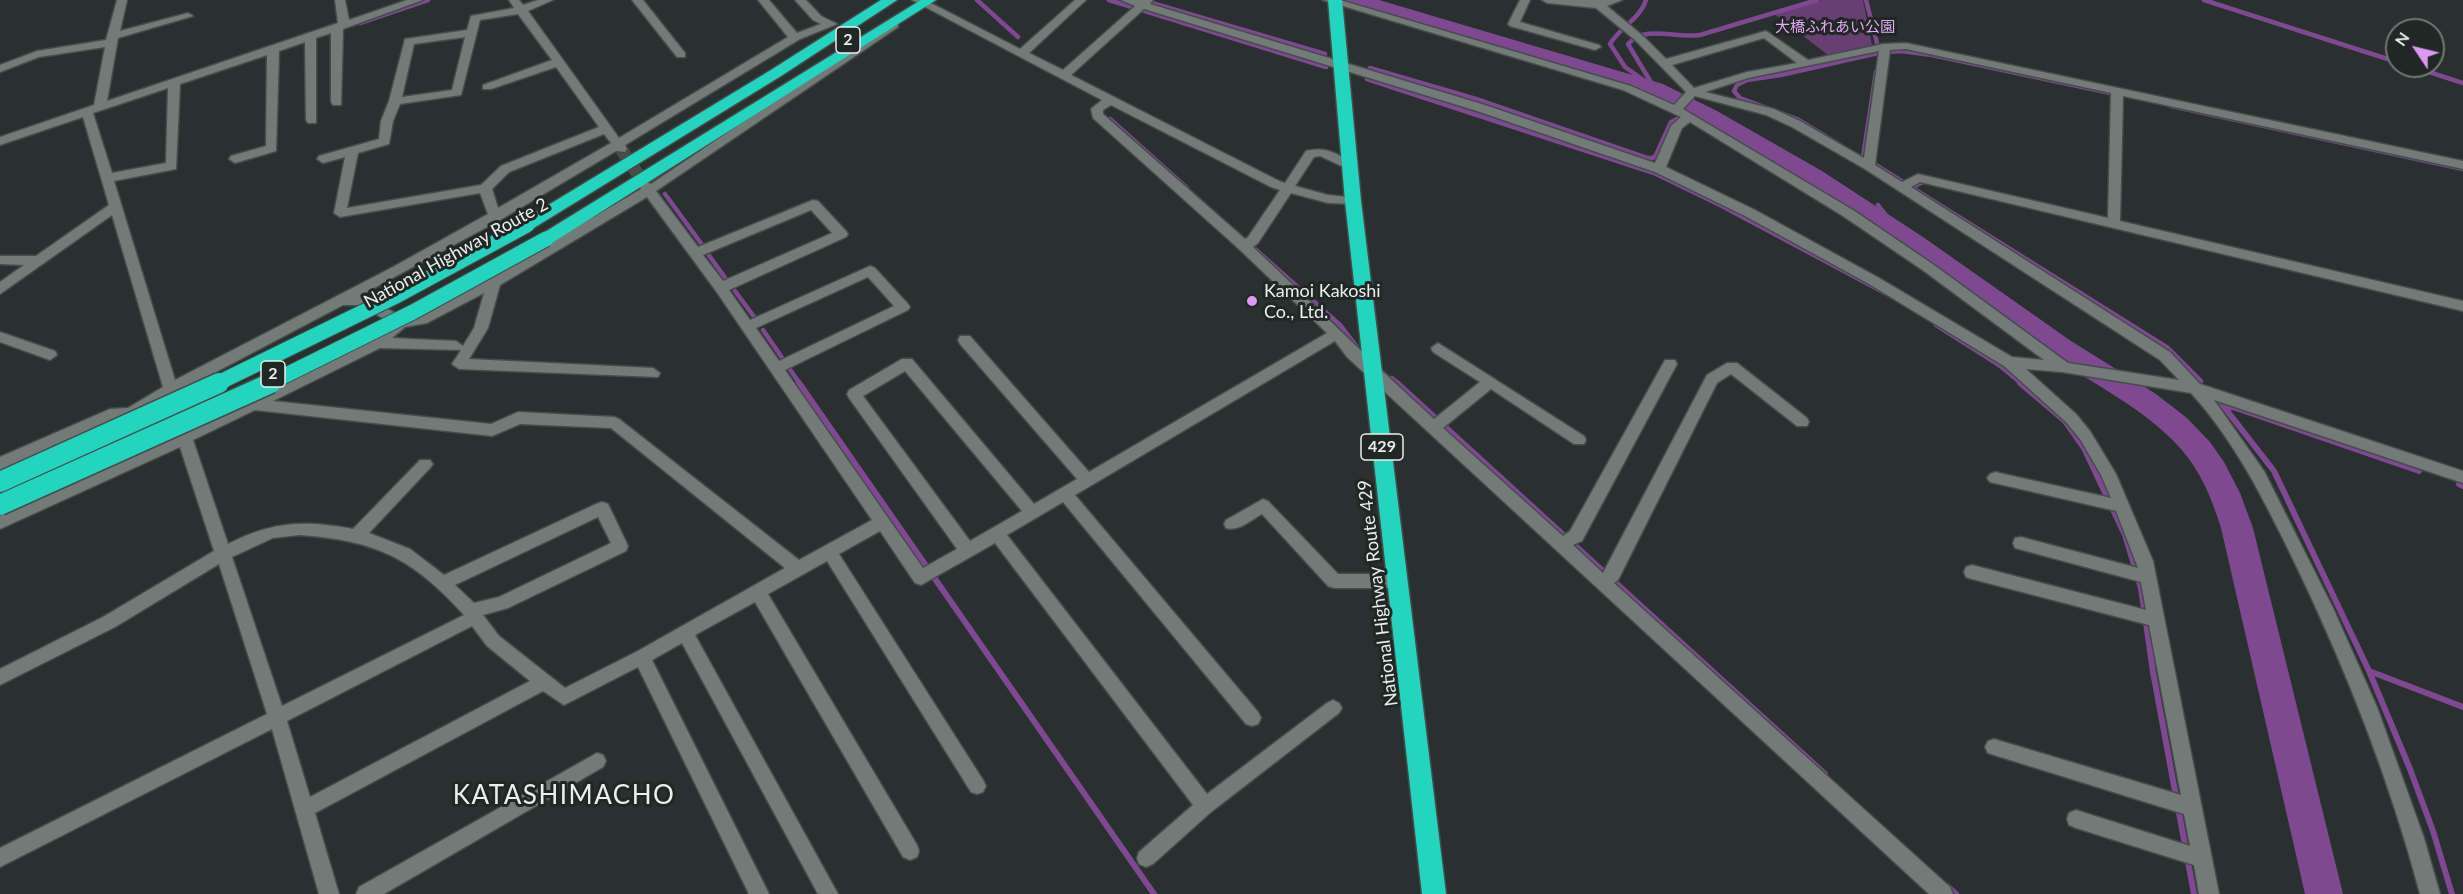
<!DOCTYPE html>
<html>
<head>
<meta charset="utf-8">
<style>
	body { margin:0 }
	#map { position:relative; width:2463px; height:894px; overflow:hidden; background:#29302f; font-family:Lato,sans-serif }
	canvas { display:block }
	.north { position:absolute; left:2385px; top:18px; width:60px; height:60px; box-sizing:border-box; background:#202725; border:2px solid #717775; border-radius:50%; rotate:305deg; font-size:16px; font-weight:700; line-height:24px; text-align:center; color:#eaefee }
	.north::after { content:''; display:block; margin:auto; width:21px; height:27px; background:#dc99f4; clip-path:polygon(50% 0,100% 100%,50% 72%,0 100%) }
</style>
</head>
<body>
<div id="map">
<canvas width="2463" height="894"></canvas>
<div class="north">N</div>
</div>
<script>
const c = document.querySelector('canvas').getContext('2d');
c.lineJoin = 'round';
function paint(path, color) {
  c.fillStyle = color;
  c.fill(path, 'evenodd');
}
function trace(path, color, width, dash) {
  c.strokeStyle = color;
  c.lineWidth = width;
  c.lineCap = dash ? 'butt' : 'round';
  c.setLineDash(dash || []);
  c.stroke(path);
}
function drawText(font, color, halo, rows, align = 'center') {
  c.font = font + ' Lato,"Noto Sans JP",sans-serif';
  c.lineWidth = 6;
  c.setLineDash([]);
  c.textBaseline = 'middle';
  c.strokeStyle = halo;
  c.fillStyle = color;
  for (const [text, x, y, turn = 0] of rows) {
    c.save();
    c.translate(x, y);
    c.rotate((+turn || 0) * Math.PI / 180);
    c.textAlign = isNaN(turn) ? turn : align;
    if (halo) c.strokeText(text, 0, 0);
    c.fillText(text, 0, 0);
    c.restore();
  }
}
paint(new Path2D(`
	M 1822,0 L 1863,0 L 1872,45 L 1828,55 L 1773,13 Z`), '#673f74');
trace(new Path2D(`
	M 977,0 L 1018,37
	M 1109,0 L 1326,67
	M 1142,0 L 1325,54
	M 1646,0 C 1640,19 1620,27 1610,44 L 1625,67 L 1652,86
	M 1866,0 L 1877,43
	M 2204,0 L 2397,62
	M 360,23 L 428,0
	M 2411,66 L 2463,83
	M 1370,68 L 1476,99 L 1647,158 L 1653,158 L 1656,155 L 1671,122 L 1697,109
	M 1876,72 L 1863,157 L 2168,348 L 2201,381
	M 1367,79 L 1654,173 L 1720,205 L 1885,293
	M 1655,89 L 1628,44 C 1646,24 1675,39 1700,35 L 1817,0
	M 2171,106 L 2463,169
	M 1110,119 L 1187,188
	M 1863,159 L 1797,119 L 1740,98 L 1734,91 L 1737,85 L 1747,80 L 1781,75 L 1878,53 L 1901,51 L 1932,55 L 2115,94
	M 1912,187 L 1924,182
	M 665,194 L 703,246
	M 1878,205 L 1888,218 L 1884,224
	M 1255,249 L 1340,325 L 1357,347
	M 708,254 L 726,279
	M 735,291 L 755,318
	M 1936,325 L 1999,365 L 2022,384
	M 763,330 L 783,359
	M 789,368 L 800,384
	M 1392,378 L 1399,384`), '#7e4990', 4.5);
trace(new Path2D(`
	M 799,383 L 1154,894
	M 1397,383 L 1825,774
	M 2020,383 L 2065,421 L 2084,448 L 2125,535 L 2141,588 L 2153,672 L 2194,894
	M 2221,403 L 2274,471 L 2369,671 L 2410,769 L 2433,831 L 2452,894
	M 2226,408 L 2233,407 L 2419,471
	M 2459,484 L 2463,486
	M 2369,671 L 2463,707
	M 1947,886 L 1956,894`), '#7e4990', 6);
paint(new Path2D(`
	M 1345,0 L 1379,0 L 1663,84 L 1717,111 L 1822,171 L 1923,237 L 2071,341 L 2156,394 L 2187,418 L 2210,442 L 2224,462 L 2240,493 L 2253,528 L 2343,894 L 2305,894 L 2221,528 C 2212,499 2201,472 2181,449 C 2145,408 2093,385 2050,354 C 1921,262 1794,163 1650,95 C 1620,82 1585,76 1554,66 C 1486,46 1417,25 1348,5 Z`), '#7e4990');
trace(new Path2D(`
	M 621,149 L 645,185`), '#464d4c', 13, [13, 6]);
const minor = new Path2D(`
	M 117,0 L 127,0 L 120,31 L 188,13 L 193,16 L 118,38 L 107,101 L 338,23 L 335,0 L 345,0 L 349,20 L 407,0 L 423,0 L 343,29 L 341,105 L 333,105 L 331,102 L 331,33 L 316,38 L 316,123 L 308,123 L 306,120 L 305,42 L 279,51 L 276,151 L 235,163 L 229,159 L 231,156 L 266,146 L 267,55 L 180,84 L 176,169 L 114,181 L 175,380 L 393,267 L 488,214 L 480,193 L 340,217 L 334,213 L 345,157 L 323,163 L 317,159 L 319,156 L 379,139 L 381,121 L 389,101 L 405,39 L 467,30 L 471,16 L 514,8 L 509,0 L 519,0 L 523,5 L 538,0 L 553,0 L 528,11 L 619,138 L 788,37 L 758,0 L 769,0 L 797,33 L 821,24 L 813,20 L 795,0 L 806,0 L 821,16 L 837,24 L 800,39 L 625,145 L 627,149 L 625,152 L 616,151 L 500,220 L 361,295 L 403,317 L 419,315 L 489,279 L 641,189 L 639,185 L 641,182 L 645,181 L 651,184 L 657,180 L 890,23 L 898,23 L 898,27 L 656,191 L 698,247 L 813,200 L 818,201 L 846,231 L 848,234 L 846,237 L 729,290 L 750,320 L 870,266 L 875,268 L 908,304 L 910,307 L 908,310 L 785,370 L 923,568 L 957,549 L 849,398 L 847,394 L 849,390 L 902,359 L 912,359 L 1034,504 L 1077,479 L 960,344 L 958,340 L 960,336 L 970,336 L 1089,472 L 1327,333 L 1239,249 L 1093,118 L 1091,109 L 1102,100 L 912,0 L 925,0 L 1020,49 L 1075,0 L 1086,0 L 1029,53 L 1063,70 L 1135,6 L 1121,0 L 1153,0 L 1150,4 L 1485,105 L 1655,163 L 1671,126 L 1681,117 L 1623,90 L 1323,0 L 1340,0 L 1631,86 L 1674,105 L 1686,92 L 1635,40 L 1596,8 L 1547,3 L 1542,0 L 1622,0 L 1607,6 L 1643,36 L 1666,59 L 1766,31 L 1808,60 L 1883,44 L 1906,43 L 2463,161 L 2463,169 L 2123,96 L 2120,221 L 2463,301 L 2463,311 L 1920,182 L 1911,187 L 2170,352 L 2200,384 L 2463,471 L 2463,483 L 2214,400 L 2264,471 L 2333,608 L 2377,707 L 2424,838 L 2440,894 L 2420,894 C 2389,777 2344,664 2291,555 C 2263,498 2234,440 2191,393 L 2062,372 L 2026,369 L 2076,414 L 2090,431 L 2116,474 L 2153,561 L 2219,894 L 2199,894 L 2194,865 L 2076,828 L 2069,825 L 2067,819 L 2069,813 L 2076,810 L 2190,846 L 2184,814 L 1994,755 L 1988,753 L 1985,747 L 1988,741 L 1994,739 L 2181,795 L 2149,625 L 1972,579 L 1966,577 L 1964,572 L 1966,567 L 1972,565 L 2146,610 L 2141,582 L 2015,548 L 2013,543 L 2015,538 L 2021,537 L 2138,568 L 2116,511 L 1990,482 L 1987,478 L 1990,474 L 1995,472 L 2111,498 L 2101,475 L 2080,439 L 2066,422 L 2004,366 L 1869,284 L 1745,216 L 1655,172 L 1477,111 L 1144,9 L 1071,75 L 1279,181 L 1285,183 L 1306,151 C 1327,146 1336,154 1354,163 L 1356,166 L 1354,169 L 1350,170 L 1320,156 L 1314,157 L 1295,186 L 1328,195 L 1357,198 L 1359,201 L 1357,204 L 1328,203 L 1291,193 L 1258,243 L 1253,247 C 1314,304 1372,363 1434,419 L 1480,382 L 1433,352 L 1431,348 L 1438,343 L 1584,436 L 1586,440 L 1584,444 L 1574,444 L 1491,389 L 1443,428 L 1563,536 L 1570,531 L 1665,360 L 1675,360 L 1677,364 L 1582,541 L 1573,545 L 1603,573 L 1707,375 L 1727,363 L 1737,363 L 1807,418 L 1809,422 L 1807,426 L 1797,426 L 1731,374 L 1717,383 L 1618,580 L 1614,583 L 1950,887 L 1953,894 L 1929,894 L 1347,357 L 1335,341 L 1075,495 L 1258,712 L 1261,718 L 1258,724 L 1252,726 L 1246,724 L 1063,502 L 1007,535 L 1207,794 L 1327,703 L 1333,700 L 1339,703 L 1342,708 L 1339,713 L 1211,812 L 1153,864 L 1146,867 L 1139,864 L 1137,858 L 1139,852 L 1193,805 L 995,543 L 921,585 L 915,583 L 880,531 L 839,554 L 983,780 L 986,786 L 983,792 L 977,794 L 971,792 L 827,561 L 768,594 L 917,845 L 919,851 L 917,857 L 910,860 L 903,857 L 755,602 L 695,635 L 838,894 L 818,894 L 682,643 L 652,660 L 769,894 L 749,894 L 638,667 L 564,705 L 543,691 L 315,813 L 339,894 L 319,894 L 272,729 L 0,867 L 0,848 L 267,714 L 219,564 L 115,627 L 0,685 L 0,669 L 103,617 L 214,551 L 180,447 L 0,529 L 0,516 L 177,435 L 166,399 L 124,424 L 119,426 L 112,421 L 0,470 L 0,457 L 110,409 L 128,408 L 163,387 L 112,215 L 0,294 L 0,282 L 24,265 L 0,264 L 0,256 L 36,256 L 109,205 L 83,117 L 0,145 L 0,137 L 94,105 L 105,47 L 39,57 L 0,72 L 0,65 L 37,51 L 106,40 ZM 518,14 L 552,60 L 483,85 L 483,89 L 491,89 L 556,67 L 599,127 L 501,166 L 481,185 L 347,208 L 358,153 L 389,144 L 393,121 L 400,104 L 461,95 L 480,20 ZM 465,37 L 452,90 L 402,97 L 414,44 ZM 1764,38 L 1797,63 L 1747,72 L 1694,88 L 1672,65 ZM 1906,49 L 2111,93 L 2108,218 L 1918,174 L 1902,182 L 1875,165 L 1890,50 ZM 1879,51 L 1864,158 L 1800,121 L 1774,109 L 1705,92 L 1748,78 ZM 168,88 L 166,163 L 112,173 L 93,113 ZM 1695,96 L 1766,115 L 1792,127 L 1865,169 L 2160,360 L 2179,380 L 2068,363 L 1934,265 L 1853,210 L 1683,109 ZM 1111,105 L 1271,187 L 1280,190 L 1248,237 L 1245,239 L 1103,114 L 1103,110 ZM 1690,122 L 1843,216 L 1924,271 L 2044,360 L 2012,357 L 1879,278 L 1755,210 L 1666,167 L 1682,128 ZM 604,134 L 611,143 L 498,208 L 492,189 L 509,172 ZM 647,197 L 716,291 L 872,520 L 799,560 L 619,419 L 614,417 L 518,412 L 491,424 L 273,401 L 380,348 L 461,350 L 452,364 L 459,369 L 658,377 L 660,373 L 653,368 L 469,359 L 488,328 L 500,285 ZM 811,210 L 832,233 L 723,281 L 703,255 ZM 868,277 L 894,306 L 779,361 L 756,328 ZM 484,293 L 474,328 L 463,346 L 456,341 L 392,338 L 405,327 L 427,323 ZM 343,305 L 360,305 L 391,323 L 373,339 L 190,429 L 178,392 ZM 905,371 L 1022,511 L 970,541 L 863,396 ZM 255,410 L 492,436 L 520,424 L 611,428 L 785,568 L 636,652 L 565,688 L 499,636 L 483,615 L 508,608 L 626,551 L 628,546 L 608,504 L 602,502 L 596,504 L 444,575 L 410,549 L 369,533 L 430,468 L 433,464 L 430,460 L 420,460 L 353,529 C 305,520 272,521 228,544 L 193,440 ZM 598,517 L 611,543 L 499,597 L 474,603 L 455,585 ZM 299,535 C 375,540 413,558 464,615 L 282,706 L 232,557 L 273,538 ZM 472,626 L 487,646 L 530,681 L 310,797 L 287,721 Z
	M 632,0 L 643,0 L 685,53 L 685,57 L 677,57 Z
	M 1520,0 L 1530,0 L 1520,22 L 1599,45 L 1601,47 L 1595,50 L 1510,26 L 1508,24 Z
	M 0,332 L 55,351 L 57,355 L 50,360 L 0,342 Z
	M 1263,499 L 1268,501 L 1338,574 L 1399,574 L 1405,576 L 1407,581 L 1405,586 L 1399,588 L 1334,588 L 1328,586 L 1262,514 C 1251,520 1238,532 1226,528 L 1224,524 L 1226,520 Z
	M 597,753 L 603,755 L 606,761 L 603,767 L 384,894 L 356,894 L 359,887 Z`);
const highway = new Path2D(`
	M 881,0 L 897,0 L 781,76 L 532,229 L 522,229 L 519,225 L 522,221 L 771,70 Z
	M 921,0 L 936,0 L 552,243 L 540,243 L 538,239 L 540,235 Z
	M 1328,0 L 1342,0 L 1361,201 L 1446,894 L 1422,894 L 1345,201 Z`);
trace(minor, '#464c4b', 3);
trace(highway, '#464c4b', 3);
paint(minor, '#737b79');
paint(highway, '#23d5be');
const highwayBridgeFar1 = new Path2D(`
	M 216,384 L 398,295 L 527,225
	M 268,384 L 413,312 L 546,239`);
const highwayBridge = new Path2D(`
	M 0,482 L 219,383
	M 0,505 L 271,383`);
trace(highwayBridgeFar1, '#464c4b', 17, []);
trace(highwayBridge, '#464c4b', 23, []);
trace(highwayBridgeFar1, '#23d5be', 15);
trace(highwayBridge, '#23d5be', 20);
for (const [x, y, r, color] of [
	[1252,301,6,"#dc99f4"]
]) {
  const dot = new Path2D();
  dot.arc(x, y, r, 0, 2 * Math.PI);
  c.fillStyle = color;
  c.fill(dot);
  trace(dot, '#202725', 2);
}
drawText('15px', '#e2a9f7', '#202725', [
	["大橋ふれあい公園",1835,27]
]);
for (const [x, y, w] of [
	[848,40,24],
	[273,374,24],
	[1382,447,42]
]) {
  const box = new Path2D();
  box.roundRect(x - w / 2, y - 13, w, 26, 4.5);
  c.fillStyle = '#202725';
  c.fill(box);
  trace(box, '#eaefee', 1.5);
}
drawText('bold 16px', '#eaefee', null, [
	["2",848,40],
	["2",273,374],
	["429",1382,447]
]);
drawText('18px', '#eaefee', '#202725', [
	["National Highway Route 2",456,253,-29],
	["National Highway Route 429",1378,593,-97]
]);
drawText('18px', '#eaefee', '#202725', [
	["Kamoi Kakoshi",1264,291],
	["Co., Ltd.",1264,312]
], 'left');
c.letterSpacing = '1.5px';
drawText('26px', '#eaefee', '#202725', [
	["KATASHIMACHO",564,796]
]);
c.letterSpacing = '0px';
</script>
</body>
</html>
